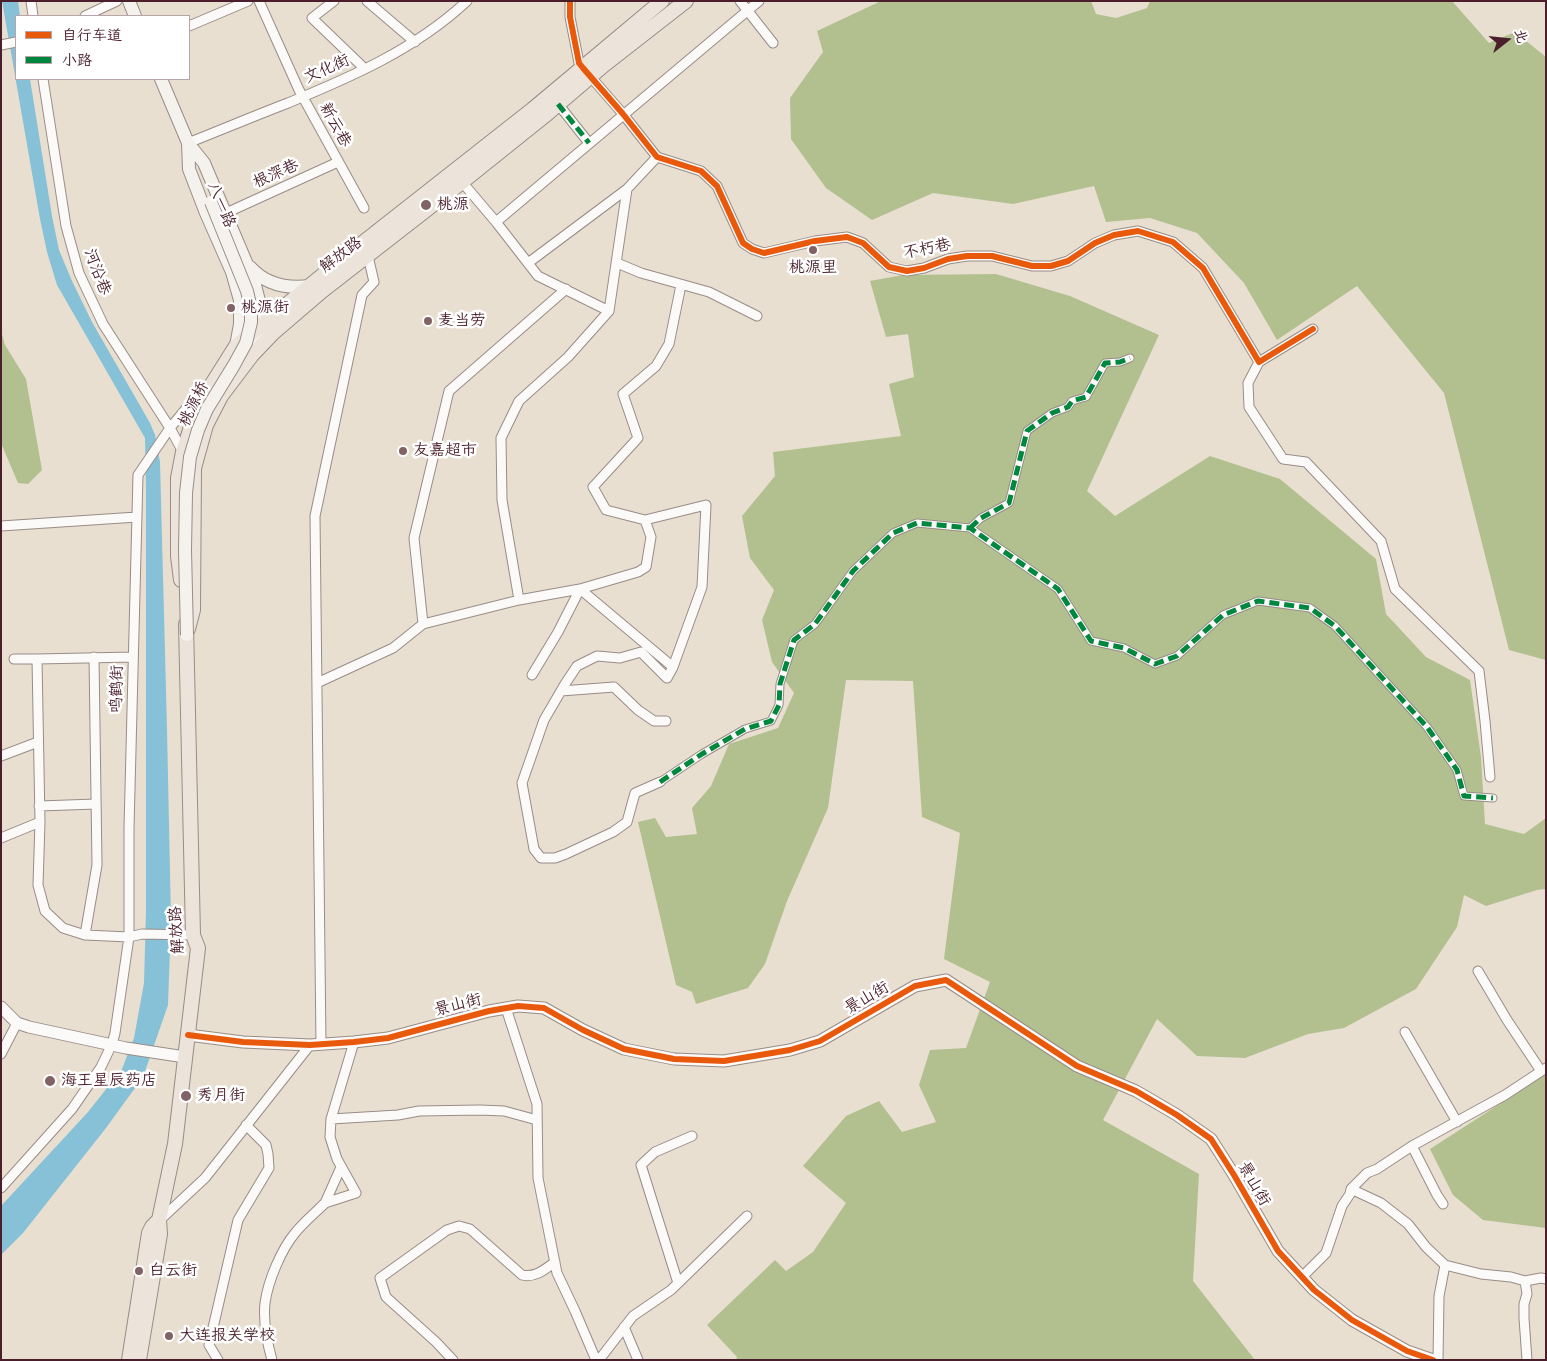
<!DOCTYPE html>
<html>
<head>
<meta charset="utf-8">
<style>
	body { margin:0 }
	#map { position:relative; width:1547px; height:1361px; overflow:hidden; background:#e8dfd0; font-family:"Patrick Hand","LXGW WenKai TC",sans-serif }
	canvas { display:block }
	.frame { position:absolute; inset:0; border:2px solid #4a1f2b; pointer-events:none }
	.legend { position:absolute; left:15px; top:15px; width:175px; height:65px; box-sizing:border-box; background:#fff; border:1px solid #b7a5aa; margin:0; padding:6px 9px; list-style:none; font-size:15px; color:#4a1f2b }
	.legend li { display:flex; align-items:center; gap:10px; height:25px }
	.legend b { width:25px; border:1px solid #b7a5aa }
	.north { position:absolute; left:1482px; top:15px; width:50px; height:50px; -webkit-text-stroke:4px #fff; paint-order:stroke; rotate:74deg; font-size:14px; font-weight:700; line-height:20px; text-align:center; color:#4a1f2b }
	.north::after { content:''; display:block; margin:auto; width:18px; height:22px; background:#4a1f2b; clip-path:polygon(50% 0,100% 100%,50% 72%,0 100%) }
</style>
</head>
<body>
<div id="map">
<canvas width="1547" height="1361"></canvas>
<div class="frame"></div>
<ul class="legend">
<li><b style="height:6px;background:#e8590c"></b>自行车道</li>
<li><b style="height:6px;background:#00873e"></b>小路</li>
</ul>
<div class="north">北</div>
</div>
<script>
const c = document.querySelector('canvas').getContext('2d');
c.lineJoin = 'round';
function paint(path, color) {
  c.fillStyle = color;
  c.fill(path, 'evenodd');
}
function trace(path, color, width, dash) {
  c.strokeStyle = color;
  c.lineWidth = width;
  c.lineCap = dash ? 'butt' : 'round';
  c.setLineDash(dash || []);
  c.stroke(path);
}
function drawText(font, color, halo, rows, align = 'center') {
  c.font = font + ' "Patrick Hand","LXGW WenKai TC",sans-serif';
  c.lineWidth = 5;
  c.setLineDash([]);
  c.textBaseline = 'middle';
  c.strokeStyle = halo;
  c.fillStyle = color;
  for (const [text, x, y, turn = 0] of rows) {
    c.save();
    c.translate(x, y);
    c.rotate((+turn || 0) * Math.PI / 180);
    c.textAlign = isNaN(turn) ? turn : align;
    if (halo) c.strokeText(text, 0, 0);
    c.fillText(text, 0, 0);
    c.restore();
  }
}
paint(new Path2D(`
	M 881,1 L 1091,1 L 1096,14 L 1116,18 L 1147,8 L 1150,1 L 1452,1 L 1489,43 L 1515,32 L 1546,57 L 1546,660 L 1509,650 L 1444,393 L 1357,286 L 1277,340 L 1244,283 L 1197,233 L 1150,218 L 1106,222 L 1094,186 L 1013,204 L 933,193 L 872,220 L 826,188 L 791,139 L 790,98 L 823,52 L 817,31 Z
	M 996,274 L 1070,296 L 1159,335 L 1087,491 L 1115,516 L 1210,456 L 1280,479 L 1376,559 L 1386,614 L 1426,657 L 1470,680 L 1481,757 L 1485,824 L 1524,834 L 1546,818 L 1546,889 L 1537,890 L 1486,906 L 1464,895 L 1457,927 L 1416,989 L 1344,1028 L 1308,1034 L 1245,1058 L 1197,1056 L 1157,1019 L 1103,1120 L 1199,1174 L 1193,1281 L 1255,1360 L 736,1360 L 737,1357 L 707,1325 L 775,1260 L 786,1271 L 813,1252 L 846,1203 L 803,1166 L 846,1116 L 879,1101 L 902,1132 L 936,1122 L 919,1085 L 930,1050 L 966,1048 L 990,982 L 944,959 L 960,833 L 922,817 L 913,681 L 846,680 L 828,808 L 787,901 L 765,964 L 748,988 L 696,1004 L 692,992 L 676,985 L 638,822 L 655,818 L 666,837 L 697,834 L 692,808 L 711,786 L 729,744 L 778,728 L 794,693 L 772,662 L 762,620 L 774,590 L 750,558 L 742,516 L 775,476 L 773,452 L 901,436 L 889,384 L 914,377 L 908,334 L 886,337 L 870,281 L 903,275 Z
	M 1,331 L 5,345 L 26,379 L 42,470 L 28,484 L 18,483 L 1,443 Z
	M 1546,1074 L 1546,1228 L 1483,1220 L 1453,1195 L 1430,1149 Z`), '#b2c090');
paint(new Path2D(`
	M 2,1 L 18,1 L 20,16 L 16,16 L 16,79 L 30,79 L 52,216 L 59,250 L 72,281 L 92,322 L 150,423 L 155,435 L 160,462 L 167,729 L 171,920 L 168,1005 L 143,1077 L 106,1128 L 23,1233 L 1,1255 L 1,1206 L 88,1112 L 122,1069 L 134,1038 L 144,983 L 146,912 L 146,489 L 145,438 L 57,285 L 47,252 L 40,219 Z`), '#87c1d7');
const pedestrian = new Path2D(`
	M 970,528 L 981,518 L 1009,503 L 1027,431 L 1052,413 L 1068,407 L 1072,401 L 1086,397 L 1105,363 L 1120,362 L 1130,358
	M 660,782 L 702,754 L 745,729 L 771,721 L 779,705 L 780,684 L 794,640 L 815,624 L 853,571 L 893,533 L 917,523 L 970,528 L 1058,589 L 1091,641 L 1124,648 L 1155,664 L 1177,656 L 1223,615 L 1258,601 L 1310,608 L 1335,626 L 1427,727 L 1457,770 L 1464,796 L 1493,798`);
const minor = new Path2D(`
	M 31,1 L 33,16
	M 259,1 L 299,90 L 364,208
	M 334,1 L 312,18 L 365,69
	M 367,1 L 415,42
	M 570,1 L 570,17 L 579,63 L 583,68 L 623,114 L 657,157 L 701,171 L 717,186 L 743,243 L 752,249 L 764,253 L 815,241 L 847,237 L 863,243 L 889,267 L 907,271 L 924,268 L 948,259 L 967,256 L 992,256 L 1032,266 L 1051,266 L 1068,261 L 1095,243 L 1114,235 L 1138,231 L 1173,242 L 1203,268 L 1259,362 L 1313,329
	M 740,1 L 773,43
	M 85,16 L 117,1
	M 189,26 L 248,1
	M 1,45 L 16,42
	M 43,79 L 66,226 L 79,273 L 103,324 L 170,428 L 183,452
	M 558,104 L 589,143
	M 188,143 C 221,130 254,116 288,103 C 351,77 416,49 467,1
	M 462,182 L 496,222 L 538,276 L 609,311 L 568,357 L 519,401 L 501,438 L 502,500 L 519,600
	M 226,213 L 338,162
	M 496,222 L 759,1
	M 528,263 L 627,189
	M 617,263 L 641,273 L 709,292 L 757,316
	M 609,311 L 627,189 L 657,157
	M 1259,362 L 1248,383 L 1249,407 L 1283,459 L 1306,462 L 1381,541 L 1395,589 L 1479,671 L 1485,721 L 1490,777
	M 1,526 L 137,517
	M 423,624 L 519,600 L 580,589 L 638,572 L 646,567 L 651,537 L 645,520
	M 14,659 L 37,659
	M 532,675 L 558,632 L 580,589 L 673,667 L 702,587 L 706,505 L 645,520 L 606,510 L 593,487 L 638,438 L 623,394 L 656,366 L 669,344 L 681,285
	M 317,683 L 393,648 L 423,624 L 414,538 L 449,391 L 566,289
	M 561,691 L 614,687 L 638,710 L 654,721 L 666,721
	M 1,756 L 38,742
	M 660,782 L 635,793 L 627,822 L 613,832 L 566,854 L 555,858 L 541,858 L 534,849 L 522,783 L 544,720 L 565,684 L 577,666 L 597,656 L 620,658 L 641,652 L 667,678 L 673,667
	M 39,806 L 96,804
	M 40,822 L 38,885 L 45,911 L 63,928 L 85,935 L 129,937 L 142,934 L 193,935
	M 1,838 L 40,822 L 37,659 L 133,657
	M 85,935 L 97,865 L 94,657
	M 1478,971 L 1507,1020 L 1541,1071
	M 506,1008 L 537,1104 L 538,1178 L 557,1273 L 575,1311 L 596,1360
	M 1405,1032 L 1457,1122
	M 321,1045 L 315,516 L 362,295 L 374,282 L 368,256
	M 1,1054 L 17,1023
	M 331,1119 L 398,1115 L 419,1111 L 480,1110 L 504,1111 L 537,1120
	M 1412,1146 L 1437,1195 L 1443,1204
	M 341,1167 L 325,1203 L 356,1193 L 337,1159 L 330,1137 L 331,1119 L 354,1042
	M 1,1188 L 72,1109 L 101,1067 L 112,1044 L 115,1033 L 129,937 L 129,828 L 138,475 L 170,428 L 203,388
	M 1351,1189 L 1381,1203 L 1408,1224 L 1426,1247 L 1445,1265 L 1481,1274 L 1511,1277 L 1525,1281 L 1541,1278 L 1546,1279
	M 160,1220 L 205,1178 L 310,1045
	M 1302,1277 L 1326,1253 L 1342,1206 L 1350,1194 L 1351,1189 L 1367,1173 L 1377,1169 L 1412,1146 L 1505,1095 L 1546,1068
	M 1525,1281 L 1527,1294 L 1524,1304 L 1524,1318 L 1527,1360
	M 678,1283 L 641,1165 L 655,1152 L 692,1136
	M 624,1327 L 638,1360
	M 218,1360 L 209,1345 L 238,1220 L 269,1168 L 268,1154 L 266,1145 L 246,1125
	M 272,1360 C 267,1342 263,1322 265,1303 C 268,1281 281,1250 295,1233 C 304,1222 315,1213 325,1203
	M 453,1360 L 436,1342 L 386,1297 L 380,1278 L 447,1230 L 459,1226 L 470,1229 L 522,1275 C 535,1278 544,1270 555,1262
	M 599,1360 L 633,1316 L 671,1290 L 747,1216
	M 1438,1360 L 1439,1296 L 1445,1265`);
const tertiary = new Path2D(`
	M 1,1007 L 17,1023 L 29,1027 L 126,1048 L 185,1057
	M 188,1035 L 243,1042 L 310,1045 L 354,1042 L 388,1038 L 489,1011 L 518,1006 L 544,1008 L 583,1030 L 624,1049 L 674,1059 L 724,1061 L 790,1050 L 820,1041 L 915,986 L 946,980 L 1077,1066 L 1136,1091 L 1177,1115 L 1211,1139 L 1234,1175 L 1278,1251 L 1314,1290 L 1352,1320 L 1407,1351 L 1433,1360`);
const secondary = new Path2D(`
	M 129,1 L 135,16
	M 161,79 L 191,150
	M 188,143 L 204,163 L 254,281 L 262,313 L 262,324 L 258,340 L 253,352
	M 188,143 L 189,169 L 206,213 L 232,272 L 240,300 L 240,324 L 236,346
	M 250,267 C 266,285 287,289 310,286`);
const primary = new Path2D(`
	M 181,580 L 178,556 L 178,478 L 183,452 L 197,408 L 236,346 L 350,253 L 533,109 L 662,1
	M 188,629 L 193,610 L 194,468 L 206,425 L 221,396 L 252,355 L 273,333 L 322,291 L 462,182 L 548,113 L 604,65 L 686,1
	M 129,1360 L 149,1233 L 152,1227 L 159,1220
	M 139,1360 L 160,1234 L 159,1220 L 175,1144 L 198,948 L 193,935 L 186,624`);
trace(pedestrian, '#988c87', 9);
trace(minor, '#988c87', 11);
trace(tertiary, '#988c87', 13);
trace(secondary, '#988c87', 14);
trace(primary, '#988c87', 16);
trace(pedestrian, '#fcfaf8', 7);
trace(minor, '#fcfaf8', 9);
trace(tertiary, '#fcfaf8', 11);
trace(secondary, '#f5f2ed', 12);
trace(primary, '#ece4db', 14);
const secondaryBridge = new Path2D(`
	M 187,635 L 185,550 L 186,493 L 190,457 L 198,430 L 207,409 L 234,365 L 246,343 L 251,322 L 251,308 L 247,291 L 211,202`);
trace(secondaryBridge, '#988c87', 14, []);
trace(secondaryBridge, '#f5f2ed', 12);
trace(new Path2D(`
	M 558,104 L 589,143
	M 970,528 L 981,518 L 1009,503 L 1027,431 L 1052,413 L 1068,407 L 1072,401 L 1086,397 L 1105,363 L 1120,362 L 1130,358
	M 660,782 L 702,754 L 745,729 L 771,721 L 779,705 L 780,684 L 794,640 L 815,624 L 853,571 L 893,533 L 917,523 L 970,528 L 1058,589 L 1091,641 L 1124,648 L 1155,664 L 1177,656 L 1223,615 L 1258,601 L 1310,608 L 1335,626 L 1427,727 L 1457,770 L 1464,796 L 1493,798`), '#00873e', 5, [10, 5]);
trace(new Path2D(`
	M 570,1 L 570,17 L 579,63 L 583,68 L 623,114 L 657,157 L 701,171 L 717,186 L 743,243 L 752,249 L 764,253 L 815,241 L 847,237 L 863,243 L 889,267 L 907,271 L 924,268 L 948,259 L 967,256 L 992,256 L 1032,266 L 1051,266 L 1068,261 L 1095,243 L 1114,235 L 1138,231 L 1173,242 L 1203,268 L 1259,362 L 1313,329
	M 188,1035 L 243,1042 L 310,1045 L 354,1042 L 388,1038 L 489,1011 L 518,1006 L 544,1008 L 583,1030 L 624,1049 L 674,1059 L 724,1061 L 790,1050 L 820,1041 L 915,986 L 946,980 L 1077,1066 L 1136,1091 L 1177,1115 L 1211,1139 L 1234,1175 L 1278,1251 L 1314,1290 L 1352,1320 L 1407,1351 L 1433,1360`), '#e8590c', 6);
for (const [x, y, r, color] of [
	[426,205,6,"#816265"],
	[813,250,5,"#816265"],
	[231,308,5,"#816265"],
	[428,321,5,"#816265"],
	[403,451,5,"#816265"],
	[50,1081,6,"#816265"],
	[186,1096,6,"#816265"],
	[139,1271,5,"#816265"],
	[169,1336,5,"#816265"]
]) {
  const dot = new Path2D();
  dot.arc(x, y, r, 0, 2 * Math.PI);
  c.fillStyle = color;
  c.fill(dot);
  trace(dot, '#fff', 2);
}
drawText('16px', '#4a1f2b', '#fff', [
	["文化街",327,69,-24],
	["新云巷",335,125,61],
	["根深巷",276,174,-24],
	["八一路",221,205,67],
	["不朽巷",927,249,-11],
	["解放路",341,255,-37],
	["河沿巷",97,272,69],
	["桃源桥",194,404,-64],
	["鸣鹤街",117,689,-89],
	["解放路",177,930,-94],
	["景山街",867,998,-30],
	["景山街",458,1005,-14],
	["景山街",1254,1184,60]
]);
drawText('16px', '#4a1f2b', '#fff', [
	["桃源",437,205],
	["桃源里",813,268,"center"],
	["桃源街",241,308],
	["麦当劳",438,321],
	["友嘉超市",413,451],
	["海王星辰药店",61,1081],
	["秀月街",197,1096],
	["白云街",149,1271],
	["大连报关学校",179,1336]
], 'left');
</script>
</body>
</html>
